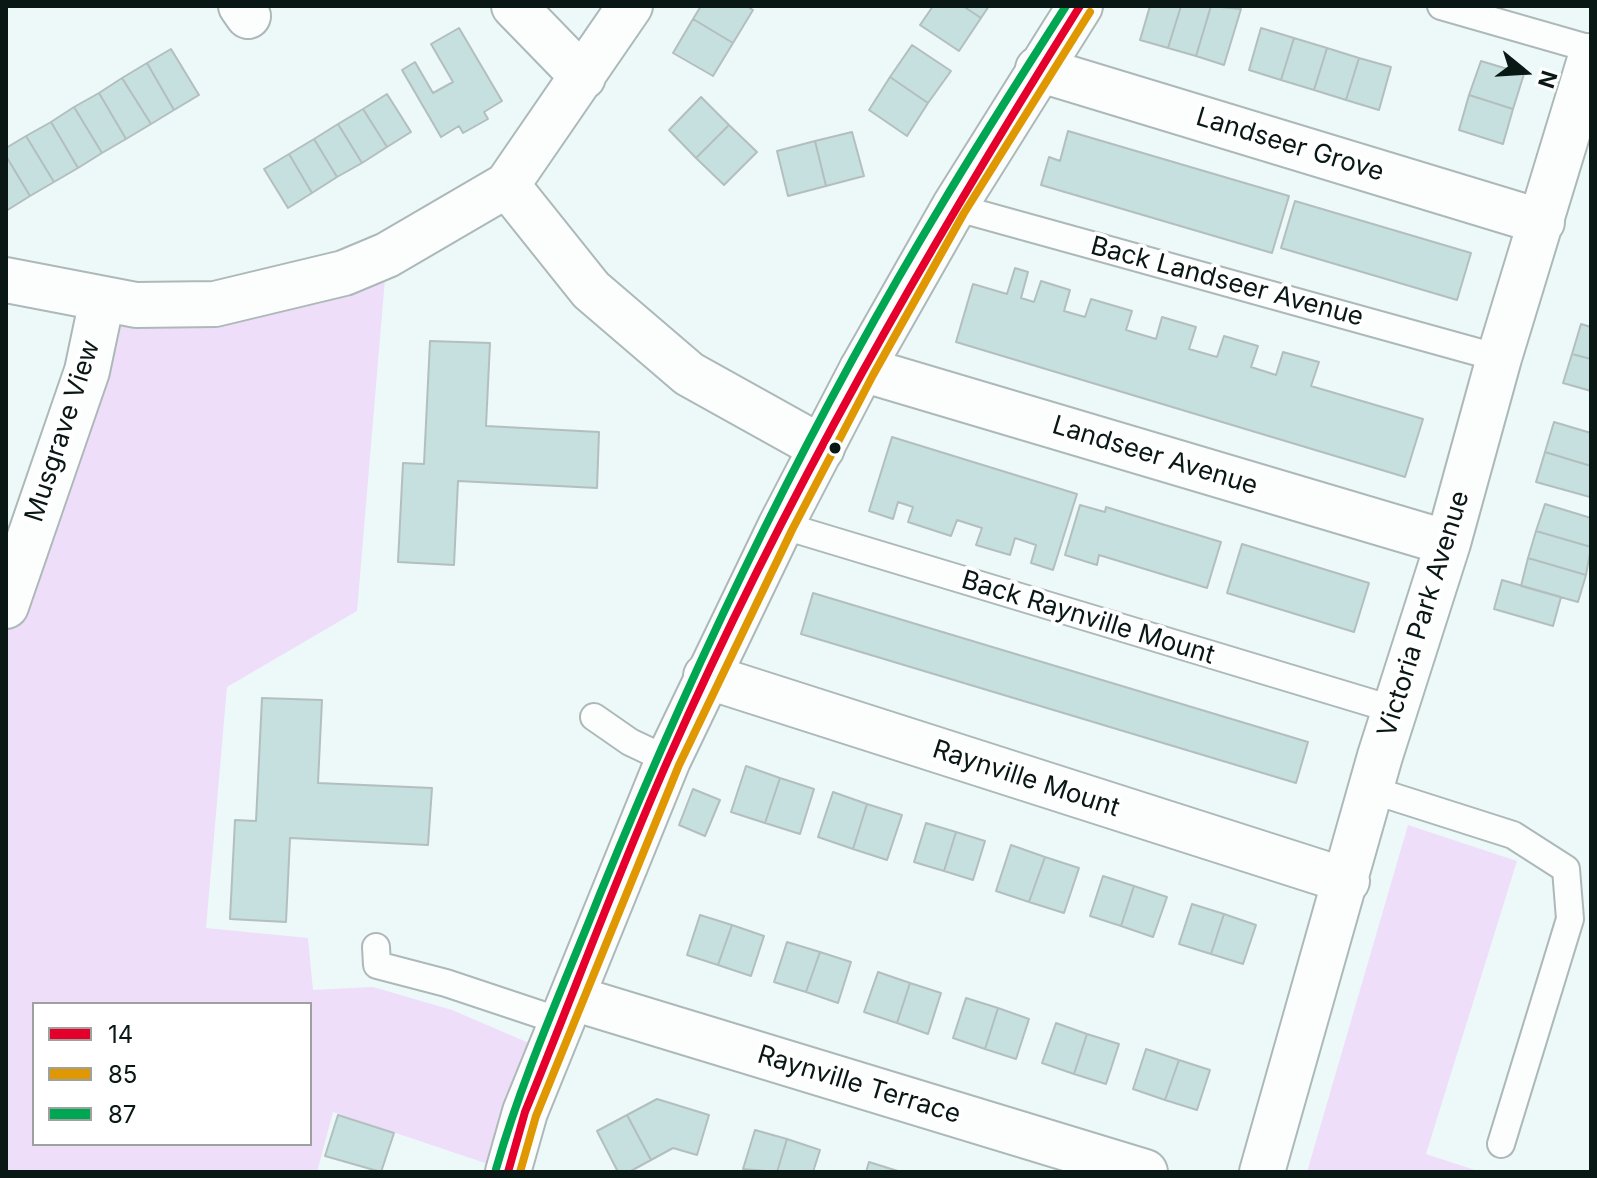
<!DOCTYPE html>
<html>
<head>
<meta charset="utf-8">
<style>
	body { margin:0 }
	#map { position:relative; width:1597px; height:1178px; overflow:hidden; background:#edf9f8; font-family:Inter,sans-serif }
	canvas { display:block }
	.frame { position:absolute; inset:0; border:8px solid #091715; pointer-events:none }
	.legend { position:absolute; left:32px; top:1002px; width:280px; height:144px; box-sizing:border-box; background:#fff; border:2px solid #9da2a1; margin:0; padding:10px 14px; list-style:none; font-size:24px; color:#091715 }
	.legend li { display:flex; align-items:center; gap:16px; height:40px }
	.legend b { width:40px; border:2px solid #9da2a1 }
	.north { position:absolute; left:1485px; top:32px; width:80px; height:80px; -webkit-text-stroke:6px #fff; paint-order:stroke; rotate:108deg; font-size:22px; font-weight:700; line-height:32px; text-align:center; color:#091715 }
	.north::after { content:''; display:block; margin:auto; width:28px; height:36px; background:#091715; clip-path:polygon(50% 0,100% 100%,50% 72%,0 100%) }
</style>
</head>
<body>
<div id="map">
<canvas width="1597" height="1178"></canvas>
<div class="frame"></div>
<ul class="legend">
<li><b style="height:10px;background:#e4002b"></b>14</li>
<li><b style="height:10px;background:#df9802"></b>85</li>
<li><b style="height:10px;background:#00a651"></b>87</li>
</ul>
<div class="north">N</div>
</div>
<script>
const c = document.querySelector('canvas').getContext('2d');
c.lineJoin = 'round';
function paint(path, color) {
  c.fillStyle = color;
  c.fill(path, 'evenodd');
}
function trace(path, color, width, dash) {
  c.strokeStyle = color;
  c.lineWidth = width;
  c.lineCap = dash ? 'butt' : 'round';
  c.setLineDash(dash || []);
  c.stroke(path);
}
function drawText(font, color, halo, rows, align = 'center') {
  c.font = font + ' Inter,sans-serif';
  c.lineWidth = 8;
  c.setLineDash([]);
  c.textBaseline = 'middle';
  c.strokeStyle = halo;
  c.fillStyle = color;
  for (const [text, x, y, turn = 0] of rows) {
    c.save();
    c.translate(x, y);
    c.rotate((+turn || 0) * Math.PI / 180);
    c.textAlign = isNaN(turn) ? turn : align;
    if (halo) c.strokeText(text, 0, 0);
    c.fillText(text, 0, 0);
    c.restore();
  }
}
paint(new Path2D(`
	M 387,255 L 357,611 L 227,687 L 206,928 L 308,938 L 313,990 L 373,987 L 452,1010 L 550,1052 L 509,1171 L 333,1112 L 317,1172 L 6,1172 L 6,606 L 102,300 ZM 34,1004 L 310,1004 L 310,1144 L 34,1144 Z
	M 1408,825 L 1517,861 L 1426,1154 L 1481,1172 L 1307,1172 Z`), '#eedef9');
const building = new Path2D(`
	M 701,6 L 747,6 L 753,10 L 733,43 L 693,19 Z
	M 933,6 L 963,6 L 981,18 L 959,51 L 920,25 Z
	M 963,6 L 989,6 L 981,18 Z
	M 1150,6 L 1181,6 L 1168,48 L 1140,40 Z
	M 1181,6 L 1211,6 L 1196,56 L 1168,48 Z
	M 1211,6 L 1241,9 L 1224,65 L 1196,56 Z
	M 693,19 L 733,43 L 713,76 L 673,53 Z
	M 459,28 L 502,101 L 484,112 L 488,119 L 463,133 L 459,126 L 441,137 L 402,70 L 415,62 L 433,93 L 453,82 L 431,44 Z
	M 1261,28 L 1294,38 L 1281,80 L 1249,70 Z
	M 1294,38 L 1327,48 L 1314,90 L 1281,80 Z
	M 912,45 L 951,71 L 928,103 L 890,77 Z
	M 1327,48 L 1359,58 L 1346,100 L 1314,90 Z
	M 171,49 L 199,95 L 174,110 L 147,63 Z
	M 1359,58 L 1391,67 L 1379,110 L 1346,100 Z
	M 1481,61 L 1524,74 L 1513,109 L 1469,95 Z
	M 147,63 L 174,110 L 151,124 L 122,78 Z
	M 890,77 L 928,103 L 907,136 L 869,110 Z
	M 122,78 L 151,124 L 126,139 L 99,93 Z
	M 99,93 L 126,139 L 102,153 L 74,107 Z
	M 387,94 L 411,132 L 387,147 L 363,109 Z
	M 1469,95 L 1513,109 L 1503,144 L 1459,130 Z
	M 701,97 L 729,125 L 696,158 L 669,130 Z
	M 74,107 L 102,153 L 78,168 L 51,122 Z
	M 363,109 L 387,147 L 362,163 L 338,124 Z
	M 51,122 L 78,168 L 54,182 L 26,136 Z
	M 338,124 L 362,163 L 337,177 L 314,139 Z
	M 729,125 L 757,152 L 724,185 L 696,158 Z
	M 1068,131 L 1289,196 L 1272,253 L 1041,185 L 1049,157 L 1060,161 Z
	M 852,132 L 864,176 L 826,186 L 815,141 Z
	M 26,136 L 54,182 L 30,196 L 6,156 L 6,148 Z
	M 314,139 L 337,177 L 312,193 L 289,154 Z
	M 815,141 L 826,186 L 788,196 L 777,151 Z
	M 289,154 L 312,193 L 288,208 L 264,169 Z
	M 6,156 L 30,196 L 6,211 Z
	M 1295,201 L 1471,253 L 1457,300 L 1281,248 Z
	M 1015,268 L 1028,272 L 1021,298 L 1034,302 L 1041,281 L 1070,290 L 1064,311 L 1085,317 L 1091,299 L 1132,311 L 1126,330 L 1156,339 L 1162,317 L 1196,327 L 1189,349 L 1217,357 L 1224,336 L 1258,346 L 1251,367 L 1276,375 L 1283,352 L 1319,362 L 1311,386 L 1423,419 L 1405,477 L 956,342 L 973,284 L 1007,294 Z
	M 1581,324 L 1591,327 L 1591,359 L 1572,354 Z
	M 430,341 L 490,343 L 486,426 L 599,432 L 597,488 L 458,481 L 454,565 L 398,562 L 403,463 L 424,464 Z
	M 1572,354 L 1591,359 L 1591,391 L 1563,383 Z
	M 1554,422 L 1591,433 L 1591,466 L 1545,452 Z
	M 892,437 L 1077,494 L 1053,570 L 1031,563 L 1036,545 L 1015,538 L 1010,555 L 976,545 L 982,528 L 957,520 L 951,536 L 908,522 L 913,507 L 898,502 L 893,519 L 869,511 Z
	M 1545,452 L 1591,466 L 1590,497 L 1536,482 Z
	M 1545,504 L 1591,518 L 1591,547 L 1536,531 Z
	M 1080,505 L 1105,512 L 1106,507 L 1221,542 L 1207,588 L 1099,555 L 1097,565 L 1065,555 Z
	M 1536,531 L 1591,547 L 1586,575 L 1528,558 Z
	M 1242,544 L 1369,583 L 1354,632 L 1227,593 Z
	M 1528,558 L 1586,575 L 1578,602 L 1521,586 Z
	M 1502,580 L 1561,597 L 1553,626 L 1494,609 Z
	M 813,593 L 1308,742 L 1296,783 L 801,634 Z
	M 262,698 L 322,700 L 318,783 L 432,788 L 428,845 L 290,838 L 286,922 L 230,919 L 235,820 L 256,821 Z
	M 746,766 L 780,778 L 765,823 L 731,812 Z
	M 780,778 L 814,789 L 800,834 L 765,823 Z
	M 693,789 L 720,800 L 705,836 L 679,825 Z
	M 833,792 L 867,804 L 853,849 L 818,837 Z
	M 867,804 L 902,815 L 887,860 L 853,849 Z
	M 926,823 L 956,832 L 944,871 L 914,862 Z
	M 956,832 L 985,841 L 973,880 L 944,871 Z
	M 1011,845 L 1045,857 L 1029,902 L 996,891 Z
	M 1045,857 L 1079,868 L 1064,913 L 1029,902 Z
	M 1103,876 L 1134,886 L 1121,926 L 1090,916 Z
	M 1134,886 L 1167,897 L 1153,937 L 1121,926 Z
	M 1192,904 L 1224,914 L 1211,954 L 1179,944 Z
	M 1224,914 L 1256,925 L 1243,964 L 1211,954 Z
	M 700,915 L 732,925 L 718,965 L 687,955 Z
	M 732,925 L 764,936 L 751,976 L 718,965 Z
	M 787,942 L 820,952 L 806,992 L 774,982 Z
	M 820,952 L 851,962 L 838,1003 L 806,992 Z
	M 878,972 L 910,983 L 897,1023 L 864,1012 Z
	M 910,983 L 941,993 L 928,1034 L 897,1023 Z
	M 966,998 L 998,1008 L 985,1049 L 953,1038 Z
	M 998,1008 L 1029,1019 L 1016,1059 L 985,1049 Z
	M 1056,1023 L 1087,1034 L 1074,1074 L 1042,1063 Z
	M 1087,1034 L 1119,1044 L 1106,1084 L 1074,1074 Z
	M 1146,1049 L 1179,1060 L 1165,1100 L 1133,1089 Z
	M 1179,1060 L 1210,1070 L 1197,1110 L 1165,1100 Z
	M 657,1099 L 709,1115 L 697,1155 L 673,1148 L 651,1160 L 627,1115 Z
	M 338,1115 L 394,1133 L 381,1172 L 325,1156 Z
	M 627,1115 L 651,1160 L 629,1172 L 618,1172 L 597,1131 Z
	M 755,1130 L 787,1139 L 777,1172 L 743,1169 Z
	M 787,1139 L 820,1150 L 813,1172 L 777,1172 Z
	M 869,1162 L 901,1172 L 866,1172 Z`);
paint(building, '#c5e0de');
trace(building, '#b3bfbe', 2);
const lane = new Path2D(`
	M 1441,6 L 1591,49
	M 954,207 L 1499,358
	M 781,525 L 1395,710
	M 594,717 L 630,742 L 668,760
	M 1372,790 L 1513,835 L 1566,869 L 1570,919 L 1501,1144
	M 376,947 L 377,965 L 446,983 L 563,1022`);
const street = new Path2D(`
	M 241,6 L 248,16
	M 514,6 L 583,77
	M 1038,69 L 1542,222
	M 507,185 L 591,290 L 689,374 L 822,448
	M 6,280 L 136,305 L 215,304 L 344,273 L 387,255 L 507,185 L 630,6
	M 862,369 L 1448,543
	M 6,606 L 87,371 L 102,300
	M 706,676 L 1347,881
	M 573,998 L 1145,1172
	M 1262,1172 L 1380,756 L 1448,543 L 1499,358 L 1591,56`);
const secondary = new Path2D(`
	M 508,1172 L 525,1112 L 668,760 L 781,525 L 862,369 L 954,207 L 1080,6`);
trace(lane, '#adb9b8', 30);
trace(street, '#adb9b8', 48);
trace(secondary, '#adb9b8', 48);
trace(lane, '#fcfefe', 26);
trace(street, '#fcfefe', 44);
trace(secondary, '#fcfefe', 44);
trace(new Path2D(`
	M 508,1172 L 525,1112 C 573,995 617,875 668,760 C 785,496 927,250 1080,6`), '#e4002b', 8);
trace(new Path2D(`
	M 520,1172 L 536,1116 L 679,765 L 792,530 L 873,375 L 964,213 L 1090,12`), '#df9802', 8);
trace(new Path2D(`
	M 496,1169 C 523,1075 564,985 600,894 C 697,656 811,420 945,199 C 984,134 1025,70 1066,6`), '#00a651', 8);
for (const [x, y, r, color] of [
	[835,448,7,"#091715"]
]) {
  const dot = new Path2D();
  dot.arc(x, y, r, 0, 2 * Math.PI);
  c.fillStyle = color;
  c.fill(dot);
  trace(dot, '#fff', 3);
}
drawText('26px', '#091715', '#fff', [
	["Landseer Grove",1290,145,17],
	["Back Landseer Avenue",1227,282,15],
	["Musgrave View",63,431,-72],
	["Landseer Avenue",1155,456,17],
	["Victoria Park Avenue",1424,614,-73],
	["Back Raynville Mount",1088,618,17],
	["Raynville Mount",1026,779,18],
	["Raynville Terrace",859,1085,17]
]);
</script>
</body>
</html>
